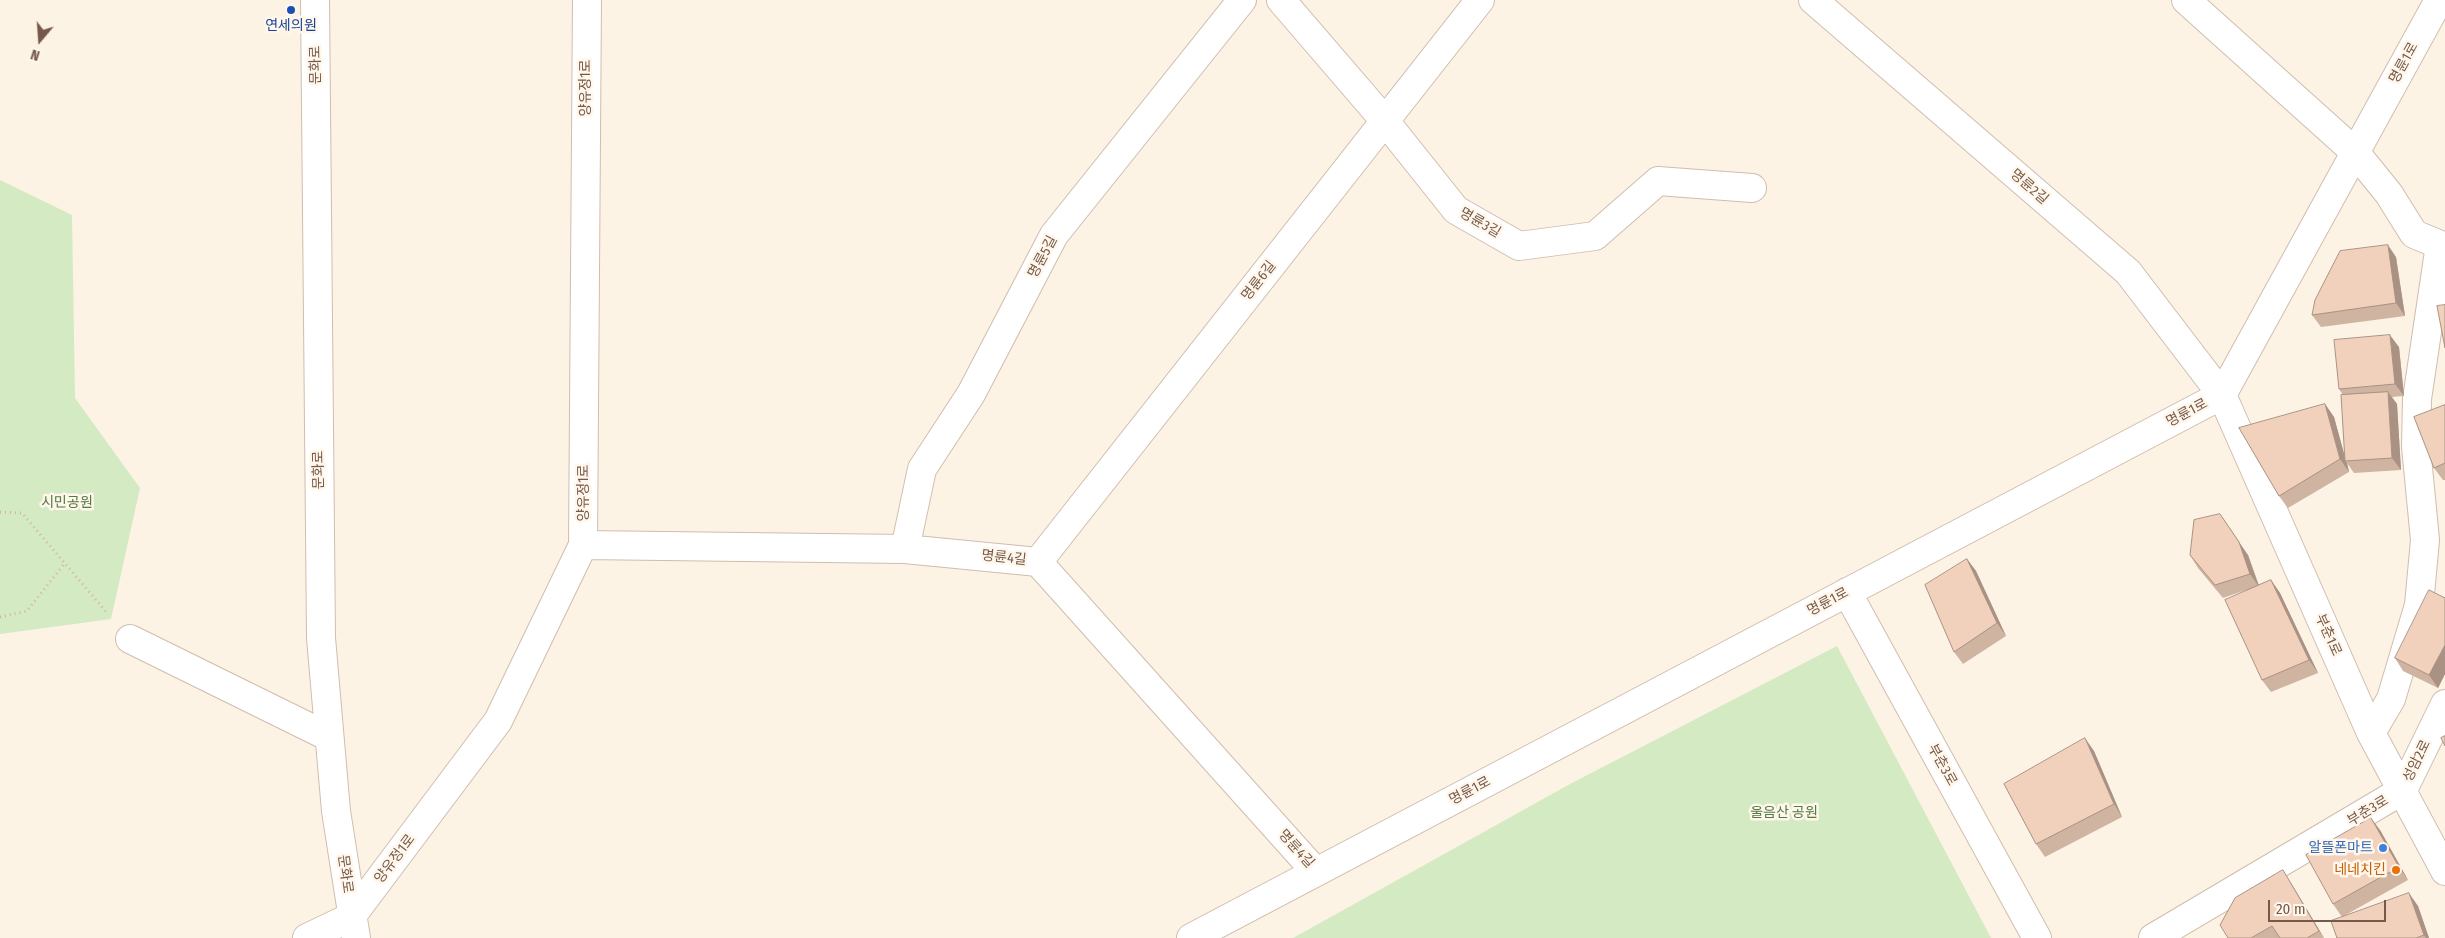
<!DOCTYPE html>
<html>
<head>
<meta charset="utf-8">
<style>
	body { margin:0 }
	#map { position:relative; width:2445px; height:938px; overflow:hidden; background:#fcf3e4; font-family:"Fira Sans Condensed",sans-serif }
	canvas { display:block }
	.north { position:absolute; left:15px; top:15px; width:50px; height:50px; -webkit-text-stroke:4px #fff7eb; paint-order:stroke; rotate:198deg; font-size:14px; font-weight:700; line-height:20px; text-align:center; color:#75594a }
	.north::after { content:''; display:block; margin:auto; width:18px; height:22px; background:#75594a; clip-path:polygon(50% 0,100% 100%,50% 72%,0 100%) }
	.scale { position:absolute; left:2268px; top:900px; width:118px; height:22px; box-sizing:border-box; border:2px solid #75594a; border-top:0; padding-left:6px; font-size:15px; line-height:18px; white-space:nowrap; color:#75594a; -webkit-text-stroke:4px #fff7eb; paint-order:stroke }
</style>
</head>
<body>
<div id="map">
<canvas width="2445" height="938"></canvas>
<div class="north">N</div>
<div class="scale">20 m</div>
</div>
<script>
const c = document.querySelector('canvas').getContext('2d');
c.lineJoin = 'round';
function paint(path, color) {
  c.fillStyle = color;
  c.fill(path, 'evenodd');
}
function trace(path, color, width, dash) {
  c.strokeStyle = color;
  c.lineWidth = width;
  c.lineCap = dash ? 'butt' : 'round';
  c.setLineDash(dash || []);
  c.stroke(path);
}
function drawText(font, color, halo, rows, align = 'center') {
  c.font = font + ' "Fira Sans Condensed","Noto Sans KR",sans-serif';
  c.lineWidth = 5;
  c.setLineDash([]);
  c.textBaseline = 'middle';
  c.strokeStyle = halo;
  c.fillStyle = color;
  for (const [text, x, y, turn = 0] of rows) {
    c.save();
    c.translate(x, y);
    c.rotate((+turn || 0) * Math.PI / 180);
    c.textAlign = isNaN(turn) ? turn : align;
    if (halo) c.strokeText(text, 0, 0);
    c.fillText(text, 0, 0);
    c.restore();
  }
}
paint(new Path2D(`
	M 0,180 L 72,215 L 75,398 L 140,488 L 111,619 L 0,634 Z
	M 1837,646 L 1991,938 L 1293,938 L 1570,784 Z`), '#d3eac3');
const minor = new Path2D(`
	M 315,0 L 321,638 L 336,811 L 356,938
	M 1281,0 L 1385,121 L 1456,210 L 1519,246 L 1595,236 L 1658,181 L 1752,188
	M 1813,0 L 2128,272 L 2222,395 L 2371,733 L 2445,871
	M 2186,0 L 2355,152 L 2389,194 L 2414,234 L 2445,247
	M 583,545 L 905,549 L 1038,562 L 1316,872
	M 905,549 L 922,469 L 971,394 L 1054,235 L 1242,0
	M 1038,562 L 1480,0
	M 1847,592 L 2037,938
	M 130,639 L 329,737
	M 2371,733 L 2391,699 L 2419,605 L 2425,540 L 2416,447 L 2417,399 L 2440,245
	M 307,938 L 351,917 L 498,721 L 583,545 L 587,0
	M 1191,938 L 2222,395 L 2439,0
	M 2153,938 L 2403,790 L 2445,704`);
trace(minor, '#d0bdae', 30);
trace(new Path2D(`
	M 0,512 L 22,513 L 108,614
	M 0,617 L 27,611 L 65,563`), '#d7b49f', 3, [1, 4]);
trace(minor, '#fff', 28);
paint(new Path2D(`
	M 2396,257 L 2405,316 L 2321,327 L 2312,315 Z
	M 2399,347 L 2404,396 L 2392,397 L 2397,404 L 2401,470 L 2354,473 L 2347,463 L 2349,472 L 2288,508 L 2279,496 L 2325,404 L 2334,417 L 2345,457 L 2343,395 L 2339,389 Z
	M 2445,405 L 2445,480 L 2443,480 L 2434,468 Z
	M 2190,555 L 2248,555 L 2259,585 L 2271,580 L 2280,593 L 2318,673 L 2271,692 L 2262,680 L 2246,590 L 2223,598 L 2198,568 Z
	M 1967,559 L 1976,571 L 2006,636 L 1963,664 L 1954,652 Z
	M 2445,598 L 2445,674 L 2438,688 L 2403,671 L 2395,658 Z
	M 2094,751 L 2122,817 L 2045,857 L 2036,844 Z
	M 2380,830 L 2408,880 L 2342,917 L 2333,904 Z
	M 2291,883 L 2324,938 L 2228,938 Z
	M 2418,906 L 2429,938 L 2337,938 Z`), '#d0b4a2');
paint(new Path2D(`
	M 2388,245 L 2396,257 L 2405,316 L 2396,303 Z
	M 2390,335 L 2399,347 L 2404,396 L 2395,384 Z
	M 2388,392 L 2397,404 L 2401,470 L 2392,458 Z
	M 2325,404 L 2334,417 L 2346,461 L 2345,461 L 2347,463 L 2349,472 L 2340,459 Z
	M 2220,514 L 2248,555 L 2259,587 L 2250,574 Z
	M 1967,559 L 1976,571 L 2006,636 L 1997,623 Z
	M 2271,580 L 2280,593 L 2318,673 L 2309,660 Z
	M 2445,645 L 2445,674 L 2438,688 L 2429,675 Z
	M 2085,738 L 2094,751 L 2122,817 L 2114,804 Z
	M 2371,818 L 2380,830 L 2408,880 L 2399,867 Z
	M 2283,870 L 2291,883 L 2324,938 L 2319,931 Z
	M 2409,893 L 2418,906 L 2429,938 L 2426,938 L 2424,935 Z`), '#a99284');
const building = new Path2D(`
	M 2388,245 L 2396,303 L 2312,315 L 2315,300 L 2340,251 Z
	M 2445,305 L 2445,348 L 2437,306 Z
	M 2390,335 L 2395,384 L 2339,389 L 2334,340 Z
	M 2388,392 L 2392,458 L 2345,461 L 2341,395 Z
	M 2325,404 L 2340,459 L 2279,496 L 2239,428 Z
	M 2445,405 L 2445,463 L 2434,468 L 2414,417 Z
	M 2220,514 L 2239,542 L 2250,574 L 2215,585 L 2190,555 L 2194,520 Z
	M 1967,559 L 1997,623 L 1954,652 L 1925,585 Z
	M 2271,580 L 2309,660 L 2262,680 L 2225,600 Z
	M 2429,590 L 2445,598 L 2445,645 L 2429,675 L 2395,658 Z
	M 2445,736 L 2445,746 L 2441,738 Z
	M 2085,738 L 2114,804 L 2036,844 L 2004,784 Z
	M 2371,818 L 2399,867 L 2333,904 L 2306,855 Z
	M 2283,870 L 2319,931 L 2307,938 L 2280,938 L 2272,926 L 2251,938 L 2228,938 L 2220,925 L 2235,898 Z
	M 2409,893 L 2424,935 L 2416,938 L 2337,938 L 2331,921 Z`);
paint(building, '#f2d1bc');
trace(building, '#a99284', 1);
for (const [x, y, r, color] of [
	[291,10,5,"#1a4fb4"],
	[2383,848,5,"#3f7fe0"],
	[2396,870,5,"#e8710a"]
]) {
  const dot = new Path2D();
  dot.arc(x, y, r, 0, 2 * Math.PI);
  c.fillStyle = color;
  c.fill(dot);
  trace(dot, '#fff7eb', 2);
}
drawText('14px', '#164399', '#fff7eb', [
	["연세의원",291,26]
]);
drawText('14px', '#75594a', '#fff7eb', [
	["명륜1로",2404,63,-61],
	["문화로",316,65,-91],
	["양유정1로",586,88,-90],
	["명륜2길",2029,187,41],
	["명륜3길",1480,223,30],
	["명륜5길",1043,257,-62],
	["명륜6길",1259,281,-52],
	["명륜1로",2187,413,-28],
	["문화로",319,470,-91],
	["양유정1로",584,493,-90],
	["명륜4길",1004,558,6],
	["명륜1로",1828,602,-28],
	["부춘1로",2328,635,66],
	["성암2로",2417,761,-64],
	["부춘3로",1942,765,61],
	["명륜1로",1470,791,-28],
	["부춘3로",2368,811,-31],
	["명륜4길",1296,849,48],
	["양유정1로",395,859,-53],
	["문화로",345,874,82]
]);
drawText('14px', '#537b42', '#fff7eb', [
	["시민공원",67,503],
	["울음산 공원",1784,813]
]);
drawText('14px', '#366cbe', '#fff7eb', [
	["알뜰폰마트",2373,848]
], 'right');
drawText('14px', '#c56008', '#fff7eb', [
	["네네치킨",2386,870]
], 'right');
</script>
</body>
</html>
